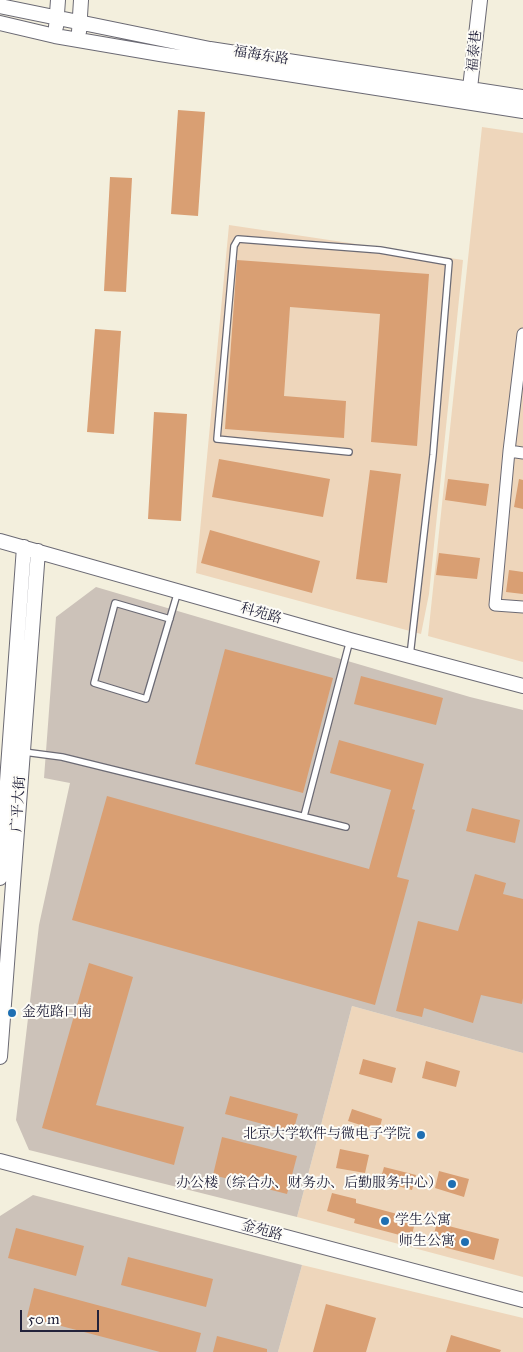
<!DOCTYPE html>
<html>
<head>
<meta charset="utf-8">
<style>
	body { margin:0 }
	#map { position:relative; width:523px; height:1352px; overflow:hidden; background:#f3efdd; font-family:"IM FELL Great Primer",serif }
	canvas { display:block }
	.scale { position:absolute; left:20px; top:1310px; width:79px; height:22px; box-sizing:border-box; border:2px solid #22223b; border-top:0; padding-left:6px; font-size:15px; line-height:18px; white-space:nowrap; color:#22223b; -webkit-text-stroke:4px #fdfcf7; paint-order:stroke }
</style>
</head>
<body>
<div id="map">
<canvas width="523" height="1352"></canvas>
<div class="scale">50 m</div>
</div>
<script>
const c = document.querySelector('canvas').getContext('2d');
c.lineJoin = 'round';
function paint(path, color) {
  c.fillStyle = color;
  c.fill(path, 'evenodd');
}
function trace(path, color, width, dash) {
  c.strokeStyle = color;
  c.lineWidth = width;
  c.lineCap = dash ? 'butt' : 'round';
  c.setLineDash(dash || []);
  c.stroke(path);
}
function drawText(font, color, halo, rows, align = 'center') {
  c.font = font + ' "IM FELL Great Primer","Noto Serif SC",serif';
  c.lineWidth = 4;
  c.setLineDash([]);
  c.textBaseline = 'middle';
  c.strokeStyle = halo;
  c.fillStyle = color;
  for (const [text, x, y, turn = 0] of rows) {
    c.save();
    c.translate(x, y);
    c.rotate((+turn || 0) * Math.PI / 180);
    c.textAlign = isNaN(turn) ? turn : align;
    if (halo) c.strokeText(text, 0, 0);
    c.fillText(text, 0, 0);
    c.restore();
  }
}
paint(new Path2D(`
	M 482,127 L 523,133 L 523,662 L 428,636 Z
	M 229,225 L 463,260 L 429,594 L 421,634 L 196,573 Z
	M 352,1006 L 523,1053 L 523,1277 L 297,1217 Z
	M 302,1265 L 523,1318 L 523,1352 L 278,1352 Z`), '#eed6bb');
paint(new Path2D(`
	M 96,587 L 470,697 L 523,710 L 523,1053 L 352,1006 L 297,1217 L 29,1150 L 16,1120 L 39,925 L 70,783 L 44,778 L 56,617 Z
	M 33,1195 L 302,1265 L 278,1352 L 0,1352 L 0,1216 Z`), '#ccc2b9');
paint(new Path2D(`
	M 178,110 L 205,112 L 198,216 L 171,214 Z
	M 110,177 L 132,178 L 126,292 L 104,291 Z
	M 237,260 L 429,274 L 417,446 L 371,442 L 380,314 L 290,307 L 284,396 L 346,401 L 344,438 L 225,429 Z
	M 95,329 L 121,331 L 114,434 L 87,432 Z
	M 154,412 L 187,414 L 181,521 L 148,519 Z
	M 219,459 L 330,479 L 323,517 L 212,497 Z
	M 370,470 L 401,474 L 387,583 L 356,579 Z
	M 448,479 L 489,484 L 486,506 L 445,500 Z
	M 519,479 L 523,480 L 523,509 L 514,507 Z
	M 210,530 L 320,561 L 312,593 L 201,563 Z
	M 439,553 L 480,558 L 477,579 L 436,575 Z
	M 509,570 L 523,572 L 523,594 L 506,592 Z
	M 225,649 L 333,678 L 303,793 L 195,764 Z
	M 361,676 L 443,698 L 436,725 L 354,704 Z
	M 339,740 L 424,764 L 412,809 L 415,810 L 397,877 L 409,880 L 375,1005 L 72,920 L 107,796 L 369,869 L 391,790 L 330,773 Z
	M 472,808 L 520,820 L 515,843 L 466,831 Z
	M 475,874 L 506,883 L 503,894 L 523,899 L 523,998 L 522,1004 L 481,995 L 473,1023 L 424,1008 L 422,1017 L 396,1011 L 418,921 L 458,931 Z
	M 89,963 L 133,977 L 96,1105 L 184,1127 L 174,1165 L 42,1128 Z
	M 363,1059 L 396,1068 L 392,1083 L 359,1074 Z
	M 426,1061 L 460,1071 L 456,1087 L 422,1078 Z
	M 230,1096 L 298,1114 L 293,1132 L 225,1114 Z
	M 352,1109 L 382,1119 L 379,1131 L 348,1121 Z
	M 222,1137 L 297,1156 L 287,1194 L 213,1175 Z
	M 340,1149 L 369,1155 L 365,1173 L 336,1168 Z
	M 384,1167 L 416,1175 L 412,1190 L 380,1181 Z
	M 439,1171 L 469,1179 L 464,1197 L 435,1188 Z
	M 332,1193 L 356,1199 L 356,1203 L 416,1219 L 411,1238 L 354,1223 L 355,1219 L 327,1211 Z
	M 437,1223 L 499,1239 L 494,1260 L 431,1244 Z
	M 16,1228 L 84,1246 L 76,1276 L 8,1258 Z
	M 128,1257 L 213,1279 L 206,1307 L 121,1285 Z
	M 34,1288 L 201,1333 L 196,1352 L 160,1352 L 27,1317 Z
	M 326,1304 L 376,1318 L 366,1352 L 313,1352 Z
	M 451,1335 L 501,1350 L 500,1352 L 446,1352 Z
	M 217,1336 L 267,1349 L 267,1352 L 213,1352 Z`), '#d99f73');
const service = new Path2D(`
	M 349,452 L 217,439 L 234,246 L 238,239 L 380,250 L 449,262 L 433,455 L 410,656
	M 170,619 L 115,603 L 94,683 L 146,699 L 178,591
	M 24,752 L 62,757 L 346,827
	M 304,816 L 350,640`);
const minor = new Path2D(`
	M 523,334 L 509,451 L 495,605 L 523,607
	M 509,451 L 523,453`);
const tertiary = new Path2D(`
	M 0,6 L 210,49 L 523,97
	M 0,23 L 55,36 L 160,54 L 523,111
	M 56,27 L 58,0
	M 79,32 L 81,0
	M 469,97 L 480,0
	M 0,541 L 350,640 L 523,686
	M 0,878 L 24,547
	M 0,1057 L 38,551
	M 0,1161 L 523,1300`);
trace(service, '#6b6a74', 8);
trace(minor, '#6b6a74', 13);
trace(tertiary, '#6b6a74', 16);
trace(service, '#fff', 5.5);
trace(minor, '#fff', 11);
trace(tertiary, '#fff', 14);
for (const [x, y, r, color] of [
	[12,1013,5,"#1f6fb2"],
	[421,1135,5,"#1f6fb2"],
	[452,1184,5,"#1f6fb2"],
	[385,1221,5,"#1f6fb2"],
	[465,1242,5,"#1f6fb2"]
]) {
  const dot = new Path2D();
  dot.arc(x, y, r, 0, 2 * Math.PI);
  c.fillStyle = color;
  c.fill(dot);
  trace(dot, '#fdfcf7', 2);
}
drawText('14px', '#22223b', '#fdfcf7', [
	["福泰巷",475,51,-84],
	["福海东路",261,56,9],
	["科苑路",261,614,16],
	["广平大街",19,804,-86],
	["金苑路",262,1231,15]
]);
drawText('14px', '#22223b', '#fdfcf7', [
	["金苑路口南",22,1013,"left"],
	["北京大学软件与微电子学院",411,1135],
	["办公楼（综合办、财务办、后勤服务中心）",442,1184],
	["学生公寓",395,1221,"left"],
	["师生公寓",455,1242]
], 'right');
</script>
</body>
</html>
